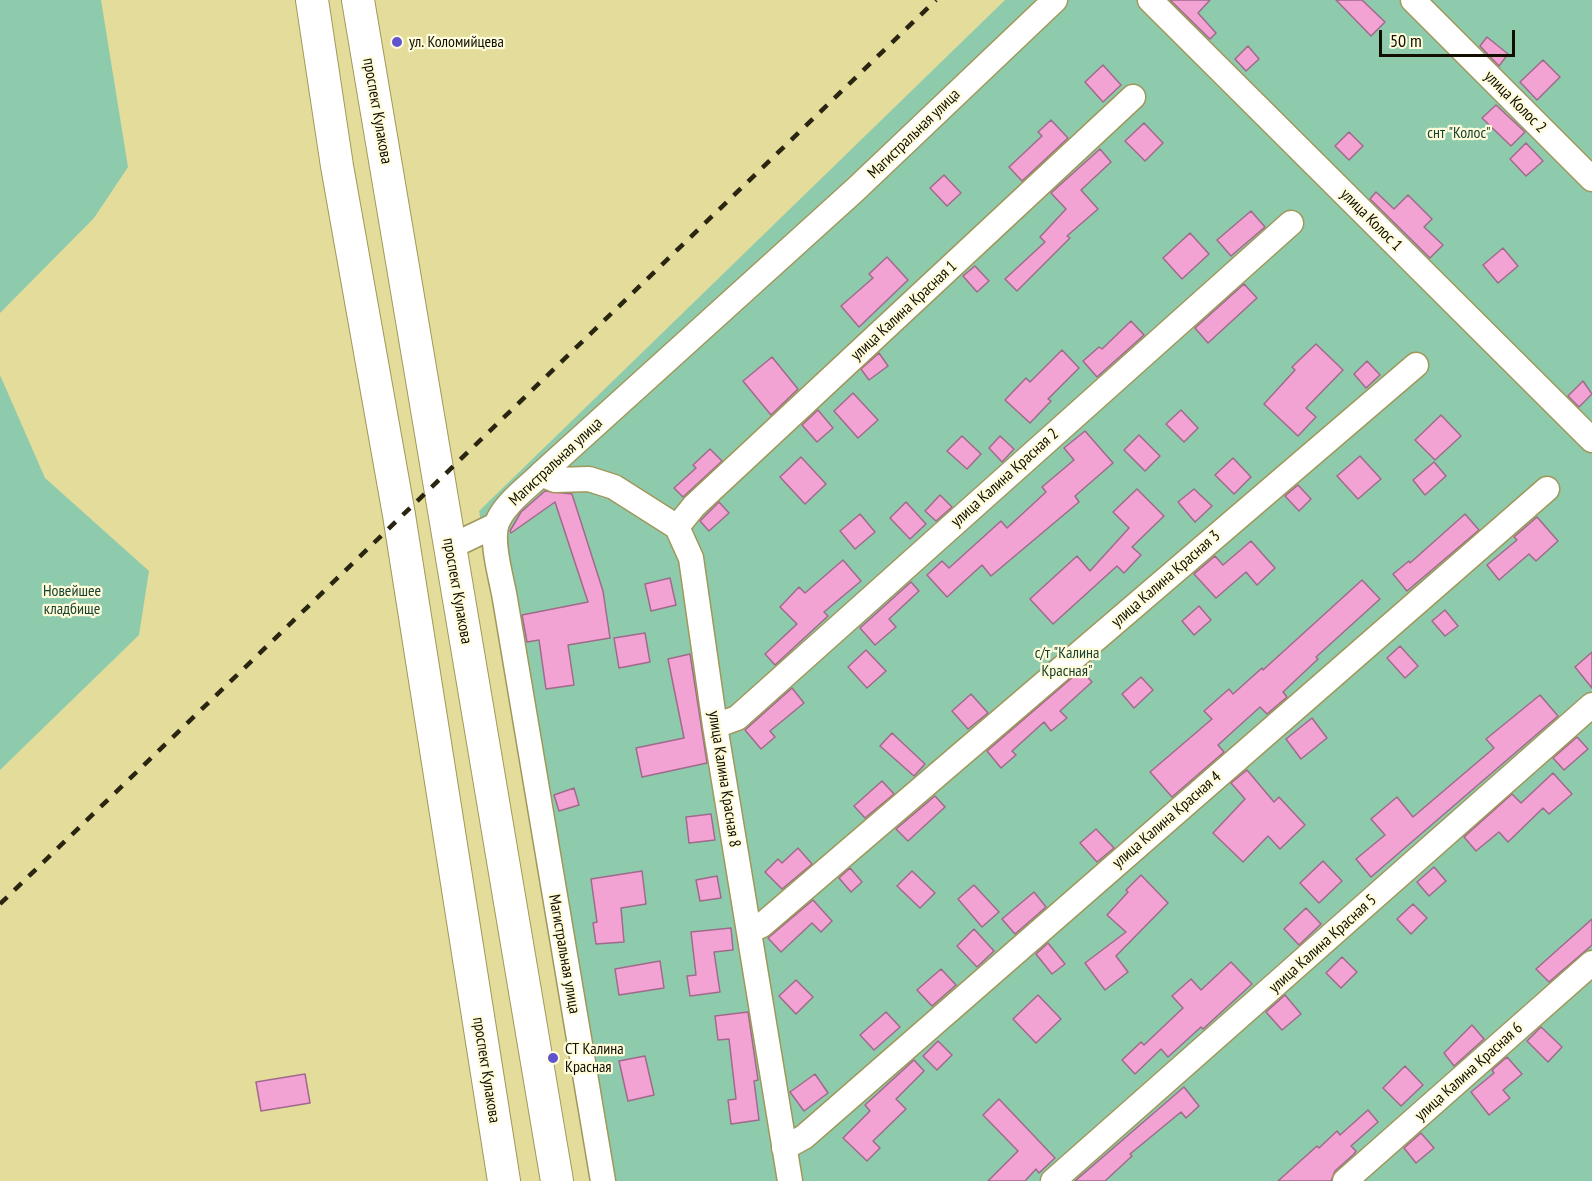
<!DOCTYPE html>
<html>
<head>
<meta charset="utf-8">
<style>
	body { margin:0 }
	#map { position:relative; width:1592px; height:1181px; overflow:hidden; background:#e3dc9b; font-family:"PT Sans Narrow",sans-serif }
	canvas { display:block }
	.scale { position:absolute; left:1379px; top:30px; width:136px; height:27px; box-sizing:border-box; border:3px solid #120e00; border-top:0; padding-left:8px; font-size:18px; line-height:21px; white-space:nowrap; color:#120e00; -webkit-text-stroke:4px #fffcdc; paint-order:stroke }
</style>
</head>
<body>
<div id="map">
<canvas width="1592" height="1181"></canvas>
<div class="scale">50 m</div>
</div>
<script>
const c = document.querySelector('canvas').getContext('2d');
c.lineJoin = 'round';
function paint(path, color) {
  c.fillStyle = color;
  c.fill(path, 'evenodd');
}
function trace(path, color, width, dash) {
  c.strokeStyle = color;
  c.lineWidth = width;
  c.lineCap = dash ? 'butt' : 'round';
  c.setLineDash(dash || []);
  c.stroke(path);
}
function drawText(font, color, halo, rows, align = 'center') {
  c.font = font + ' "PT Sans Narrow",sans-serif';
  c.lineWidth = 4.5;
  c.setLineDash([]);
  c.textBaseline = 'middle';
  c.strokeStyle = halo;
  c.fillStyle = color;
  for (const [text, x, y, turn = 0] of rows) {
    c.save();
    c.translate(x, y);
    c.rotate((+turn || 0) * Math.PI / 180);
    c.textAlign = isNaN(turn) ? turn : align;
    if (halo) c.strokeText(text, 0, 0);
    c.fillText(text, 0, 0);
    c.restore();
  }
}
paint(new Path2D(`
	M 0,0 L 101,0 L 128,167 L 94,218 L 0,313 Z
	M 1005,0 L 1592,0 L 1592,1181 L 602,1181 L 479,511 Z
	M 0,375 L 45,478 L 149,571 L 139,635 L 0,770 Z`), '#8ecbad');
const building = new Path2D(`
	M 1170,0 L 1210,0 L 1198,13 L 1216,33 L 1210,39 Z
	M 1336,0 L 1362,0 L 1385,22 L 1371,36 Z
	M 1487,37 L 1508,54 L 1499,66 L 1480,46 Z
	M 1248,46 L 1259,59 L 1246,71 L 1235,59 Z
	M 1543,60 L 1560,77 L 1537,100 L 1520,82 Z
	M 1103,65 L 1121,85 L 1103,102 L 1085,82 Z
	M 1496,105 L 1525,132 L 1511,146 L 1482,118 Z
	M 1051,120 L 1068,138 L 1022,181 L 1009,167 L 1042,136 L 1038,132 Z
	M 1144,123 L 1163,143 L 1145,161 L 1125,141 Z
	M 1349,132 L 1363,146 L 1349,160 L 1335,146 Z
	M 1526,143 L 1543,161 L 1526,176 L 1510,159 Z
	M 1100,149 L 1111,162 L 1081,190 L 1098,209 L 1067,236 L 1070,238 L 1017,291 L 1005,279 L 1045,242 L 1040,237 L 1066,209 L 1051,193 Z
	M 944,175 L 961,193 L 947,206 L 930,188 Z
	M 1376,192 L 1394,209 L 1408,195 L 1432,219 L 1424,227 L 1443,245 L 1430,258 L 1370,199 Z
	M 1251,211 L 1265,227 L 1231,256 L 1217,240 Z
	M 1190,233 L 1209,254 L 1182,279 L 1163,258 Z
	M 1503,248 L 1518,266 L 1498,283 L 1483,265 Z
	M 887,257 L 908,280 L 859,327 L 841,306 L 873,278 L 869,274 Z
	M 975,266 L 989,281 L 977,292 L 963,276 Z
	M 1244,284 L 1257,298 L 1208,343 L 1195,328 Z
	M 1131,321 L 1144,335 L 1097,377 L 1083,361 L 1099,347 L 1102,349 Z
	M 1316,344 L 1343,370 L 1306,408 L 1316,417 L 1298,436 L 1264,404 L 1295,370 L 1292,367 Z
	M 1062,350 L 1079,368 L 1048,399 L 1051,401 L 1030,423 L 1005,400 L 1026,378 L 1030,382 Z
	M 879,353 L 888,366 L 869,380 L 861,369 Z
	M 772,357 L 798,389 L 771,415 L 743,381 Z
	M 1367,361 L 1380,375 L 1366,388 L 1354,374 Z
	M 1583,381 L 1592,394 L 1579,407 L 1568,396 Z
	M 853,393 L 878,420 L 858,438 L 834,411 Z
	M 818,410 L 833,428 L 817,442 L 802,425 Z
	M 1181,410 L 1198,428 L 1184,442 L 1166,424 Z
	M 1441,415 L 1461,436 L 1435,460 L 1415,440 Z
	M 1085,431 L 1113,463 L 1075,496 L 1079,502 L 991,576 L 982,565 L 947,597 L 927,575 L 942,561 L 949,568 L 1001,521 L 1007,528 L 1046,492 L 1042,487 L 1074,460 L 1064,448 Z
	M 1139,435 L 1160,456 L 1145,471 L 1124,450 Z
	M 962,436 L 981,454 L 967,469 L 947,451 Z
	M 1000,436 L 1014,449 L 1002,462 L 989,448 Z
	M 710,449 L 722,461 L 683,497 L 674,488 L 696,468 L 693,465 Z
	M 1360,456 L 1381,479 L 1358,499 L 1337,476 Z
	M 801,457 L 826,484 L 805,504 L 780,477 Z
	M 1233,458 L 1251,477 L 1234,494 L 1215,475 Z
	M 1434,462 L 1446,476 L 1425,495 L 1413,480 Z
	M 1298,485 L 1311,499 L 1299,511 L 1285,496 Z
	M 1137,489 L 1164,516 L 1132,547 L 1141,555 L 1124,573 L 1117,566 L 1053,624 L 1030,599 L 1077,556 L 1090,571 L 1129,528 L 1113,512 Z
	M 1194,489 L 1212,506 L 1195,522 L 1178,502 Z
	M 545,491 L 572,494 L 603,591 L 610,638 L 568,645 L 574,685 L 546,689 L 539,640 L 527,642 L 522,615 L 588,602 L 555,502 L 511,533 L 510,531 L 521,512 Z
	M 940,495 L 952,507 L 936,521 L 925,511 Z
	M 719,502 L 729,513 L 709,531 L 700,521 Z
	M 906,502 L 926,524 L 910,539 L 890,518 Z
	M 860,514 L 875,532 L 855,549 L 840,531 Z
	M 1465,514 L 1479,530 L 1407,591 L 1393,574 L 1409,561 L 1410,563 Z
	M 1537,517 L 1558,541 L 1536,561 L 1529,554 L 1499,580 L 1487,565 L 1517,540 L 1514,537 Z
	M 1251,541 L 1275,568 L 1257,585 L 1246,572 L 1216,598 L 1194,574 L 1215,556 L 1223,565 Z
	M 843,560 L 861,581 L 824,612 L 828,616 L 775,665 L 765,654 L 797,624 L 780,607 L 799,587 L 805,593 Z
	M 670,578 L 676,605 L 651,611 L 645,584 Z
	M 1362,580 L 1380,599 L 1316,657 L 1318,659 L 1283,692 L 1287,697 L 1267,714 L 1260,707 L 1218,745 L 1224,752 L 1172,797 L 1150,772 L 1212,719 L 1204,711 L 1229,689 L 1233,694 L 1262,668 L 1263,670 Z
	M 911,582 L 919,591 L 889,619 L 896,627 L 875,645 L 860,628 Z
	M 1199,606 L 1211,620 L 1194,635 L 1182,621 Z
	M 1445,610 L 1458,626 L 1445,636 L 1432,621 Z
	M 645,633 L 650,662 L 619,668 L 614,638 Z
	M 1400,646 L 1418,666 L 1405,678 L 1387,658 Z
	M 866,650 L 886,671 L 867,688 L 848,667 Z
	M 1592,652 L 1592,688 L 1575,667 Z
	M 690,654 L 707,763 L 642,777 L 636,748 L 684,738 L 668,659 Z
	M 1081,670 L 1092,682 L 1060,711 L 1067,718 L 1051,731 L 1044,722 L 1012,751 L 1016,755 L 1001,768 L 987,751 Z
	M 1141,677 L 1153,690 L 1134,708 L 1122,694 Z
	M 792,688 L 804,703 L 770,731 L 775,737 L 761,749 L 745,730 Z
	M 971,694 L 988,713 L 968,729 L 952,711 Z
	M 1540,695 L 1558,716 L 1371,877 L 1356,859 L 1385,835 L 1371,819 L 1397,797 L 1413,817 L 1494,748 L 1486,739 Z
	M 1312,718 L 1327,738 L 1301,759 L 1286,739 Z
	M 892,733 L 925,764 L 914,776 L 880,746 Z
	M 1577,737 L 1588,749 L 1564,770 L 1553,758 Z
	M 1247,770 L 1274,802 L 1279,797 L 1305,825 L 1280,849 L 1268,836 L 1243,862 L 1213,833 L 1245,799 L 1231,783 Z
	M 1553,773 L 1572,794 L 1549,814 L 1543,808 L 1508,842 L 1499,832 L 1476,851 L 1464,837 L 1512,794 L 1521,803 Z
	M 882,781 L 894,794 L 865,818 L 854,806 Z
	M 574,788 L 579,805 L 559,811 L 554,795 Z
	M 935,796 L 945,807 L 908,841 L 896,829 Z
	M 711,814 L 715,840 L 689,843 L 686,817 Z
	M 1096,829 L 1114,848 L 1097,862 L 1080,843 Z
	M 798,848 L 812,864 L 782,889 L 765,872 L 778,859 L 782,863 Z
	M 1323,861 L 1342,881 L 1319,903 L 1300,883 Z
	M 1434,867 L 1446,881 L 1429,896 L 1417,882 Z
	M 850,868 L 862,882 L 851,892 L 839,878 Z
	M 642,871 L 646,904 L 621,908 L 624,942 L 596,944 L 593,923 L 597,922 L 591,879 Z
	M 912,871 L 935,893 L 920,908 L 897,886 Z
	M 1141,875 L 1168,903 L 1116,956 L 1128,972 L 1105,990 L 1085,963 L 1126,932 L 1107,915 L 1128,892 L 1126,890 Z
	M 717,876 L 721,898 L 700,901 L 696,880 Z
	M 974,885 L 999,912 L 982,927 L 958,899 Z
	M 1034,892 L 1046,907 L 1015,934 L 1002,919 Z
	M 813,900 L 832,921 L 821,932 L 812,923 L 781,952 L 768,938 Z
	M 1413,904 L 1427,918 L 1411,934 L 1397,919 Z
	M 1306,908 L 1321,924 L 1299,945 L 1284,929 Z
	M 1592,919 L 1592,945 L 1549,982 L 1536,969 Z
	M 731,928 L 733,950 L 714,952 L 720,992 L 690,996 L 687,976 L 696,975 L 691,932 Z
	M 974,929 L 994,951 L 977,967 L 957,946 Z
	M 1048,943 L 1065,964 L 1052,974 L 1036,954 Z
	M 1342,957 L 1357,972 L 1341,988 L 1326,973 Z
	M 660,961 L 664,988 L 619,995 L 615,969 Z
	M 1231,962 L 1252,984 L 1203,1029 L 1201,1027 L 1168,1057 L 1161,1049 L 1135,1074 L 1122,1060 L 1141,1042 L 1144,1045 L 1183,1008 L 1172,996 L 1191,979 L 1201,990 Z
	M 941,969 L 956,985 L 932,1006 L 917,990 Z
	M 796,980 L 813,997 L 796,1014 L 779,996 Z
	M 1038,995 L 1061,1019 L 1036,1043 L 1013,1019 Z
	M 1285,995 L 1301,1014 L 1282,1030 L 1266,1012 Z
	M 748,1012 L 758,1080 L 754,1081 L 759,1120 L 731,1124 L 728,1100 L 736,1099 L 729,1039 L 718,1040 L 715,1016 Z
	M 886,1012 L 900,1027 L 874,1050 L 860,1035 Z
	M 1472,1025 L 1484,1039 L 1454,1066 L 1444,1053 Z
	M 1541,1027 L 1562,1047 L 1548,1062 L 1527,1041 Z
	M 938,1041 L 952,1055 L 937,1070 L 923,1056 Z
	M 645,1056 L 654,1095 L 628,1101 L 619,1061 Z
	M 1507,1057 L 1522,1074 L 1503,1090 L 1510,1098 L 1489,1115 L 1471,1092 L 1494,1073 L 1492,1070 Z
	M 914,1060 L 924,1071 L 896,1099 L 906,1109 L 873,1141 L 880,1148 L 867,1161 L 843,1138 L 870,1111 L 865,1105 Z
	M 1405,1066 L 1423,1085 L 1401,1106 L 1383,1088 Z
	M 305,1074 L 310,1103 L 261,1111 L 256,1082 Z
	M 815,1074 L 828,1093 L 804,1111 L 790,1092 Z
	M 1184,1087 L 1199,1106 L 1186,1118 L 1181,1112 L 1130,1154 L 1132,1156 L 1105,1181 L 1075,1181 Z
	M 999,1099 L 1055,1158 L 1039,1173 L 1036,1169 L 1025,1181 L 988,1181 L 1018,1151 L 983,1115 Z
	M 1368,1110 L 1378,1122 L 1351,1146 L 1356,1151 L 1354,1154 L 1335,1171 L 1331,1181 L 1278,1181 L 1317,1146 L 1319,1148 L 1337,1131 L 1340,1135 Z
	M 1421,1133 L 1434,1148 L 1416,1163 L 1404,1148 Z`);
paint(building, '#f3a2d4');
trace(building, '#a06a8b', 1.5);
const minor = new Path2D(`
	M 1150,0 L 1592,440
	M 1413,0 L 1592,179
	M 541,474 L 555,480 L 589,479 L 614,487 L 677,527 L 691,558 L 715,726 L 790,1181
	M 677,527 L 694,506 L 1133,97
	M 450,547 L 496,525
	M 715,726 L 737,718 L 1291,223
	M 749,931 L 762,925 L 1416,365
	M 784,1148 L 804,1137 L 1547,489
	M 603,1181 L 505,599 C 502,580 490,541 497,523 C 504,504 527,488 541,474 L 855,190 L 1055,0
	M 1053,1181 L 1592,705
	M 1345,1181 L 1592,963`);
const major = new Path2D(`
	M 312,0 L 337,166 L 399,515 L 504,1181
	M 358,0 L 557,1181`);
trace(minor, '#a0985a', 27);
trace(major, '#a0985a', 34);
trace(minor, '#fff', 24);
trace(major, '#fff', 32);
trace(new Path2D(`
	M 0,904 L 936,0`), '#2a2511', 4.5, [10, 10]);
for (const [x, y, r, color] of [
	[397,42,6,"#5f54cd"],
	[553,1058,6,"#5f54cd"]
]) {
  const dot = new Path2D();
  dot.arc(x, y, r, 0, 2 * Math.PI);
  c.fillStyle = color;
  c.fill(dot);
  trace(dot, '#fffcdc', 2);
}
drawText('16px', '#120e00', '#fffcdc', [
	["ул. Коломийцева",409,42],
	["СТ Калина",565,1049],
	["Красная",565,1067]
], 'left');
drawText('16px', '#120e00', '#fffcdc', [
	["улица Колос 2",1515,102,45],
	["проспект Кулакова",377,111,80],
	["Магистральная улица",914,134,-44],
	["улица Колос 1",1371,220,45],
	["улица Калина Красная 1",904,311,-43],
	["Магистральная улица",556,462,-43],
	["улица Калина Красная 2",1005,478,-42],
	["улица Калина Красная 3",1166,579,-41],
	["проспект Кулакова",457,591,80],
	["улица Калина Красная 8",724,779,81],
	["улица Калина Красная 4",1167,820,-41],
	["улица Калина Красная 5",1323,944,-42],
	["Магистральная улица",564,954,80],
	["проспект Кулакова",486,1070,81],
	["улица Калина Красная 6",1469,1072,-42]
]);
drawText('16px', '#18412f', '#fffcdc', [
	["снт \"Колос\"",1459,133],
	["Новейшее",72,591],
	["кладбище",72,609],
	["с/т \"Калина",1067,653],
	["Красная\"",1067,671]
]);
</script>
</body>
</html>
